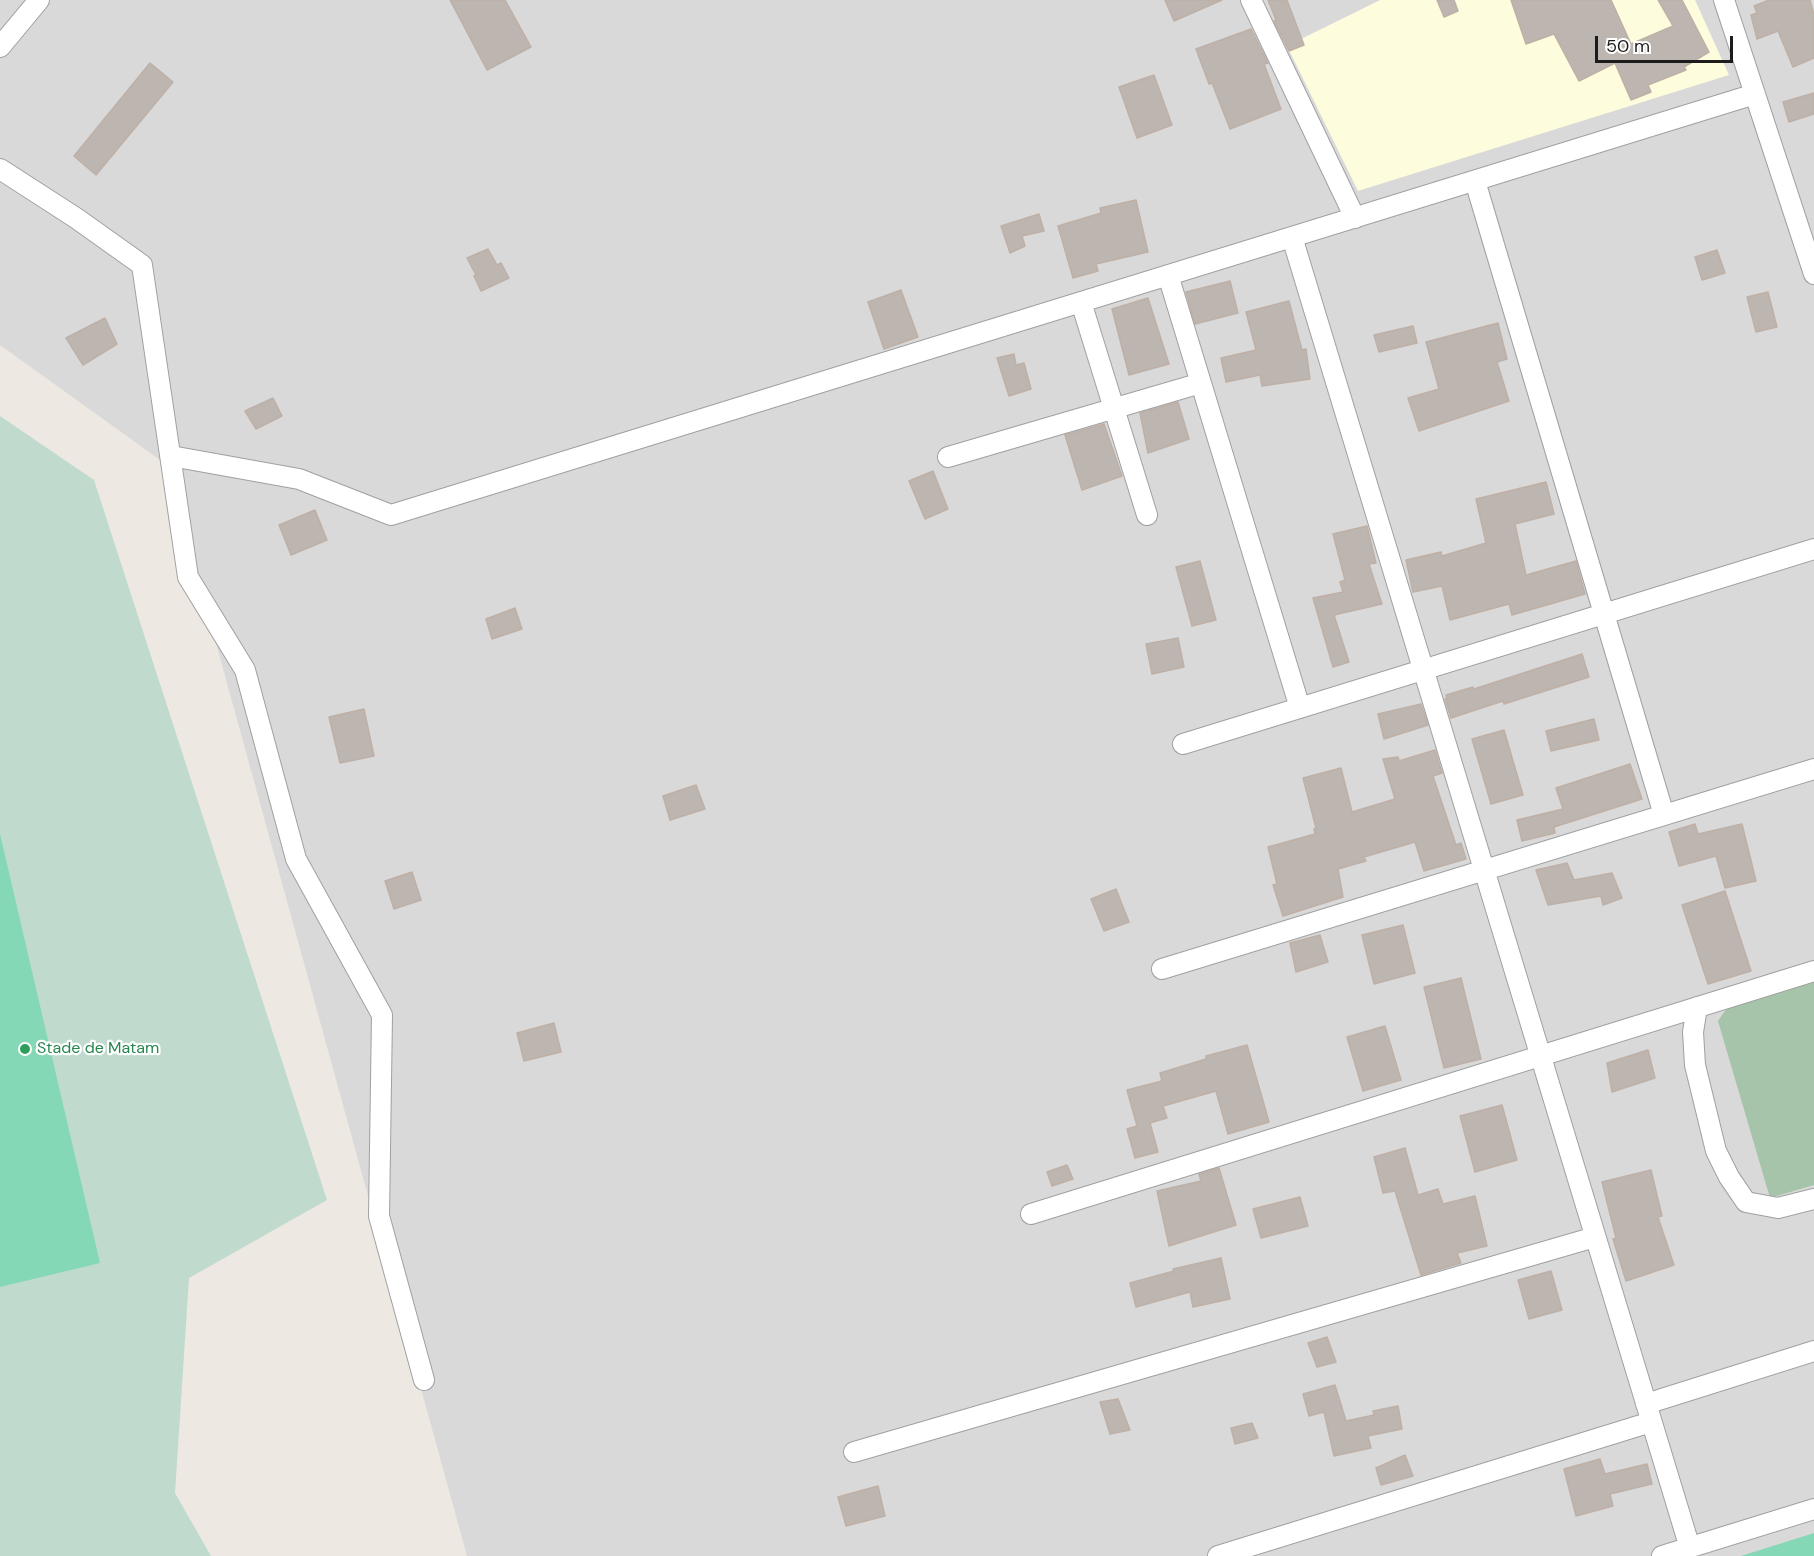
<!DOCTYPE html>
<html>
<head>
<meta charset="utf-8">
<style>
	body { margin:0 }
	#map { position:relative; width:1814px; height:1556px; overflow:hidden; background:#ede9e2; font-family:"DM Sans",sans-serif }
	canvas { display:block }
	.scale { position:absolute; left:1595px; top:36px; width:138px; height:27px; box-sizing:border-box; border:3px solid #1c1c1c; border-top:0; padding-left:8px; font-size:18px; line-height:21px; white-space:nowrap; color:#1c1c1c; -webkit-text-stroke:4px #fff; paint-order:stroke }
</style>
</head>
<body>
<div id="map">
<canvas width="1814" height="1556"></canvas>
<div class="scale">50 m</div>
</div>
<script>
const c = document.querySelector('canvas').getContext('2d');
c.lineJoin = 'round';
function paint(path, color) {
  c.fillStyle = color;
  c.fill(path, 'evenodd');
}
function trace(path, color, width, dash) {
  c.strokeStyle = color;
  c.lineWidth = width;
  c.lineCap = dash ? 'butt' : 'round';
  c.setLineDash(dash || []);
  c.stroke(path);
}
function drawText(font, color, halo, rows, align = 'center') {
  c.font = font + ' "DM Sans",sans-serif';
  c.lineWidth = 4.5;
  c.setLineDash([]);
  c.textBaseline = 'middle';
  c.strokeStyle = halo;
  c.fillStyle = color;
  for (const [text, x, y, turn = 0] of rows) {
    c.save();
    c.translate(x, y);
    c.rotate((+turn || 0) * Math.PI / 180);
    c.textAlign = isNaN(turn) ? turn : align;
    if (halo) c.strokeText(text, 0, 0);
    c.fillText(text, 0, 0);
    c.restore();
  }
}
paint(new Path2D(`
	M 0,0 L 1814,0 L 1814,1556 L 467,1556 L 167,465 L 0,345 Z`), '#dad9d9');
paint(new Path2D(`
	M 1380,0 L 1695,0 L 1729,75 L 1358,191 L 1287,46 Z`), '#fdfcdc');
paint(new Path2D(`
	M 0,416 L 94,480 L 327,1200 L 189,1278 L 175,1493 L 211,1556 L 0,1556 Z`), '#c0dace');
paint(new Path2D(`
	M 1814,981 L 1814,1185 L 1770,1198 L 1718,1021 L 1727,1008 Z`), '#a5c4a9');
paint(new Path2D(`
	M 0,834 L 100,1263 L 0,1287 Z
	M 1814,1533 L 1814,1556 L 1741,1556 Z`), '#85d8b6');
const building = new Path2D(`
	M 450,0 L 505,0 L 531,47 L 487,70 Z
	M 1165,0 L 1222,0 L 1174,21 Z
	M 1268,0 L 1287,0 L 1304,45 L 1289,51 L 1274,21 L 1276,20 Z
	M 1437,0 L 1454,0 L 1458,11 L 1444,17 Z
	M 1511,0 L 1611,0 L 1631,44 L 1673,26 L 1658,0 L 1682,0 L 1709,52 L 1684,67 L 1686,70 L 1648,85 L 1651,92 L 1631,100 L 1615,63 L 1579,81 L 1554,34 L 1526,44 Z
	M 1769,0 L 1810,0 L 1814,15 L 1814,58 L 1793,67 L 1778,31 L 1757,39 L 1751,15 L 1757,13 L 1754,6 Z
	M 1251,29 L 1268,63 L 1264,64 L 1281,109 L 1230,129 L 1212,83 L 1209,84 L 1196,49 Z
	M 150,63 L 173,82 L 96,175 L 74,156 Z
	M 1154,75 L 1172,125 L 1137,138 L 1119,87 Z
	M 1814,93 L 1814,114 L 1789,122 L 1783,102 Z
	M 1136,200 L 1148,252 L 1096,264 L 1098,271 L 1073,278 L 1058,226 L 1101,213 L 1100,208 Z
	M 1039,214 L 1044,231 L 1022,236 L 1025,246 L 1010,253 L 1001,226 Z
	M 488,249 L 497,265 L 501,263 L 509,278 L 481,291 L 474,276 L 476,275 L 467,258 Z
	M 1717,250 L 1725,273 L 1702,280 L 1695,257 Z
	M 1230,281 L 1238,313 L 1195,324 L 1186,292 Z
	M 901,290 L 918,337 L 884,349 L 868,302 Z
	M 1768,292 L 1777,327 L 1756,332 L 1747,297 Z
	M 1148,298 L 1169,364 L 1129,375 L 1112,309 Z
	M 1289,301 L 1302,350 L 1306,349 L 1310,379 L 1262,386 L 1260,375 L 1226,382 L 1221,358 L 1256,350 L 1246,312 Z
	M 105,318 L 117,344 L 83,365 L 66,338 Z
	M 1498,323 L 1507,359 L 1497,362 L 1509,401 L 1419,431 L 1408,398 L 1439,389 L 1426,342 Z
	M 1413,326 L 1417,343 L 1379,352 L 1374,335 Z
	M 1014,354 L 1016,365 L 1024,363 L 1031,389 L 1009,396 L 997,358 Z
	M 273,398 L 282,416 L 256,429 L 245,411 Z
	M 1178,402 L 1189,439 L 1148,453 L 1140,413 Z
	M 1104,424 L 1122,476 L 1082,490 L 1065,435 Z
	M 933,471 L 948,509 L 925,519 L 909,481 Z
	M 1546,482 L 1554,514 L 1515,524 L 1526,575 L 1576,561 L 1585,594 L 1512,615 L 1509,604 L 1450,620 L 1442,586 L 1413,592 L 1406,560 L 1441,552 L 1442,556 L 1486,543 L 1476,499 Z
	M 315,510 L 327,540 L 291,555 L 279,525 Z
	M 1367,526 L 1376,563 L 1369,564 L 1382,604 L 1334,615 L 1349,662 L 1333,667 L 1313,598 L 1343,592 L 1340,582 L 1345,580 L 1333,534 Z
	M 1200,561 L 1216,620 L 1192,626 L 1176,567 Z
	M 515,608 L 522,629 L 492,639 L 486,619 Z
	M 1178,638 L 1184,667 L 1152,674 L 1146,644 Z
	M 1582,654 L 1589,677 L 1504,704 L 1503,701 L 1451,718 L 1445,699 L 1447,698 L 1446,695 L 1473,687 L 1474,689 Z
	M 1421,704 L 1428,725 L 1384,739 L 1378,714 Z
	M 364,709 L 374,756 L 340,763 L 329,717 Z
	M 1594,719 L 1599,740 L 1551,751 L 1546,731 Z
	M 1504,730 L 1523,795 L 1491,804 L 1472,739 Z
	M 1435,750 L 1442,773 L 1433,776 L 1456,845 L 1461,843 L 1466,859 L 1424,871 L 1415,842 L 1364,857 L 1366,861 L 1338,869 L 1343,897 L 1283,916 L 1273,885 L 1277,884 L 1268,847 L 1315,834 L 1314,829 L 1316,828 L 1303,778 L 1341,768 L 1352,812 L 1395,799 L 1383,759 L 1398,757 L 1399,761 Z
	M 1630,764 L 1642,799 L 1554,827 L 1555,833 L 1522,841 L 1517,820 L 1563,809 L 1556,788 Z
	M 696,785 L 705,809 L 670,820 L 663,796 Z
	M 1695,824 L 1698,834 L 1742,824 L 1756,881 L 1725,888 L 1716,856 L 1679,866 L 1669,832 Z
	M 1567,863 L 1574,880 L 1612,873 L 1622,898 L 1603,905 L 1601,896 L 1548,905 L 1536,870 Z
	M 412,872 L 421,900 L 394,909 L 385,881 Z
	M 1116,889 L 1129,922 L 1104,931 L 1091,899 Z
	M 1725,891 L 1751,971 L 1708,984 L 1682,905 Z
	M 1403,925 L 1415,973 L 1374,984 L 1362,935 Z
	M 1320,935 L 1328,962 L 1296,972 L 1290,943 Z
	M 1461,978 L 1481,1059 L 1444,1068 L 1424,987 Z
	M 554,1023 L 561,1052 L 524,1061 L 517,1033 Z
	M 1385,1026 L 1401,1080 L 1363,1091 L 1347,1037 Z
	M 1247,1045 L 1269,1122 L 1228,1134 L 1216,1091 L 1163,1106 L 1167,1118 L 1150,1123 L 1158,1152 L 1135,1158 L 1127,1129 L 1137,1126 L 1127,1090 L 1162,1081 L 1160,1073 L 1206,1059 L 1206,1056 Z
	M 1648,1050 L 1655,1078 L 1612,1092 L 1607,1063 Z
	M 1502,1105 L 1517,1160 L 1475,1172 L 1460,1116 Z
	M 1405,1148 L 1418,1195 L 1438,1189 L 1443,1204 L 1475,1196 L 1487,1246 L 1457,1253 L 1461,1263 L 1421,1275 L 1395,1191 L 1383,1193 L 1374,1157 Z
	M 1067,1165 L 1073,1179 L 1052,1186 L 1047,1172 Z
	M 1219,1168 L 1236,1225 L 1169,1246 L 1157,1191 L 1201,1181 L 1199,1174 Z
	M 1651,1170 L 1662,1216 L 1658,1217 L 1674,1265 L 1626,1281 L 1613,1239 L 1616,1238 L 1602,1182 Z
	M 1300,1197 L 1308,1226 L 1261,1238 L 1253,1209 Z
	M 1221,1258 L 1230,1299 L 1193,1307 L 1190,1292 L 1136,1307 L 1130,1283 L 1174,1271 L 1173,1269 Z
	M 1551,1271 L 1562,1310 L 1529,1319 L 1518,1280 Z
	M 1327,1337 L 1336,1362 L 1317,1367 L 1308,1343 Z
	M 1335,1385 L 1346,1421 L 1374,1415 L 1373,1411 L 1398,1406 L 1402,1429 L 1368,1436 L 1371,1448 L 1334,1456 L 1324,1412 L 1309,1416 L 1303,1394 Z
	M 1118,1399 L 1130,1430 L 1110,1434 L 1100,1402 Z
	M 1252,1423 L 1258,1438 L 1235,1444 L 1231,1428 Z
	M 1405,1455 L 1413,1476 L 1381,1485 L 1376,1468 Z
	M 1600,1459 L 1605,1474 L 1647,1464 L 1652,1484 L 1610,1494 L 1613,1506 L 1576,1516 L 1564,1469 Z
	M 878,1486 L 885,1516 L 846,1526 L 838,1497 Z`);
paint(building, '#bdb5af');
trace(building, '#beb0a6', 1.5);
const minor = new Path2D(`
	M 1251,0 L 1355,218
	M 1724,0 L 1814,274
	M 0,47 L 39,0
	M 0,169 L 76,218 L 142,265 L 188,577 L 245,670 L 296,859 L 382,1015 L 379,1216 L 424,1380
	M 1475,181 L 1664,815
	M 1292,237 L 1690,1548
	M 1168,275 L 1300,708
	M 1081,302 L 1147,515
	M 171,456 L 299,479 L 391,515 L 1755,94
	M 948,457 L 1201,383
	M 1183,744 L 1814,549
	M 1162,969 L 1814,769
	M 1697,1007 L 1693,1032 L 1695,1065 L 1716,1151 L 1729,1177 L 1746,1202 L 1778,1208 L 1814,1199
	M 1031,1214 L 1814,971
	M 1646,1404 L 1814,1351
	M 854,1452 L 1595,1237
	M 1218,1556 L 1651,1422
	M 1662,1556 L 1814,1509`);
trace(minor, '#a0a0a0', 22);
trace(minor, '#fff', 20);
for (const [x, y, r, color] of [
	[25,1049,6,"#2e9e5b"]
]) {
  const dot = new Path2D();
  dot.arc(x, y, r, 0, 2 * Math.PI);
  c.fillStyle = color;
  c.fill(dot);
  trace(dot, '#fff', 2);
}
drawText('16px', '#27864d', '#fff', [
	["Stade de Matam",37,1049]
], 'left');
</script>
</body>
</html>
